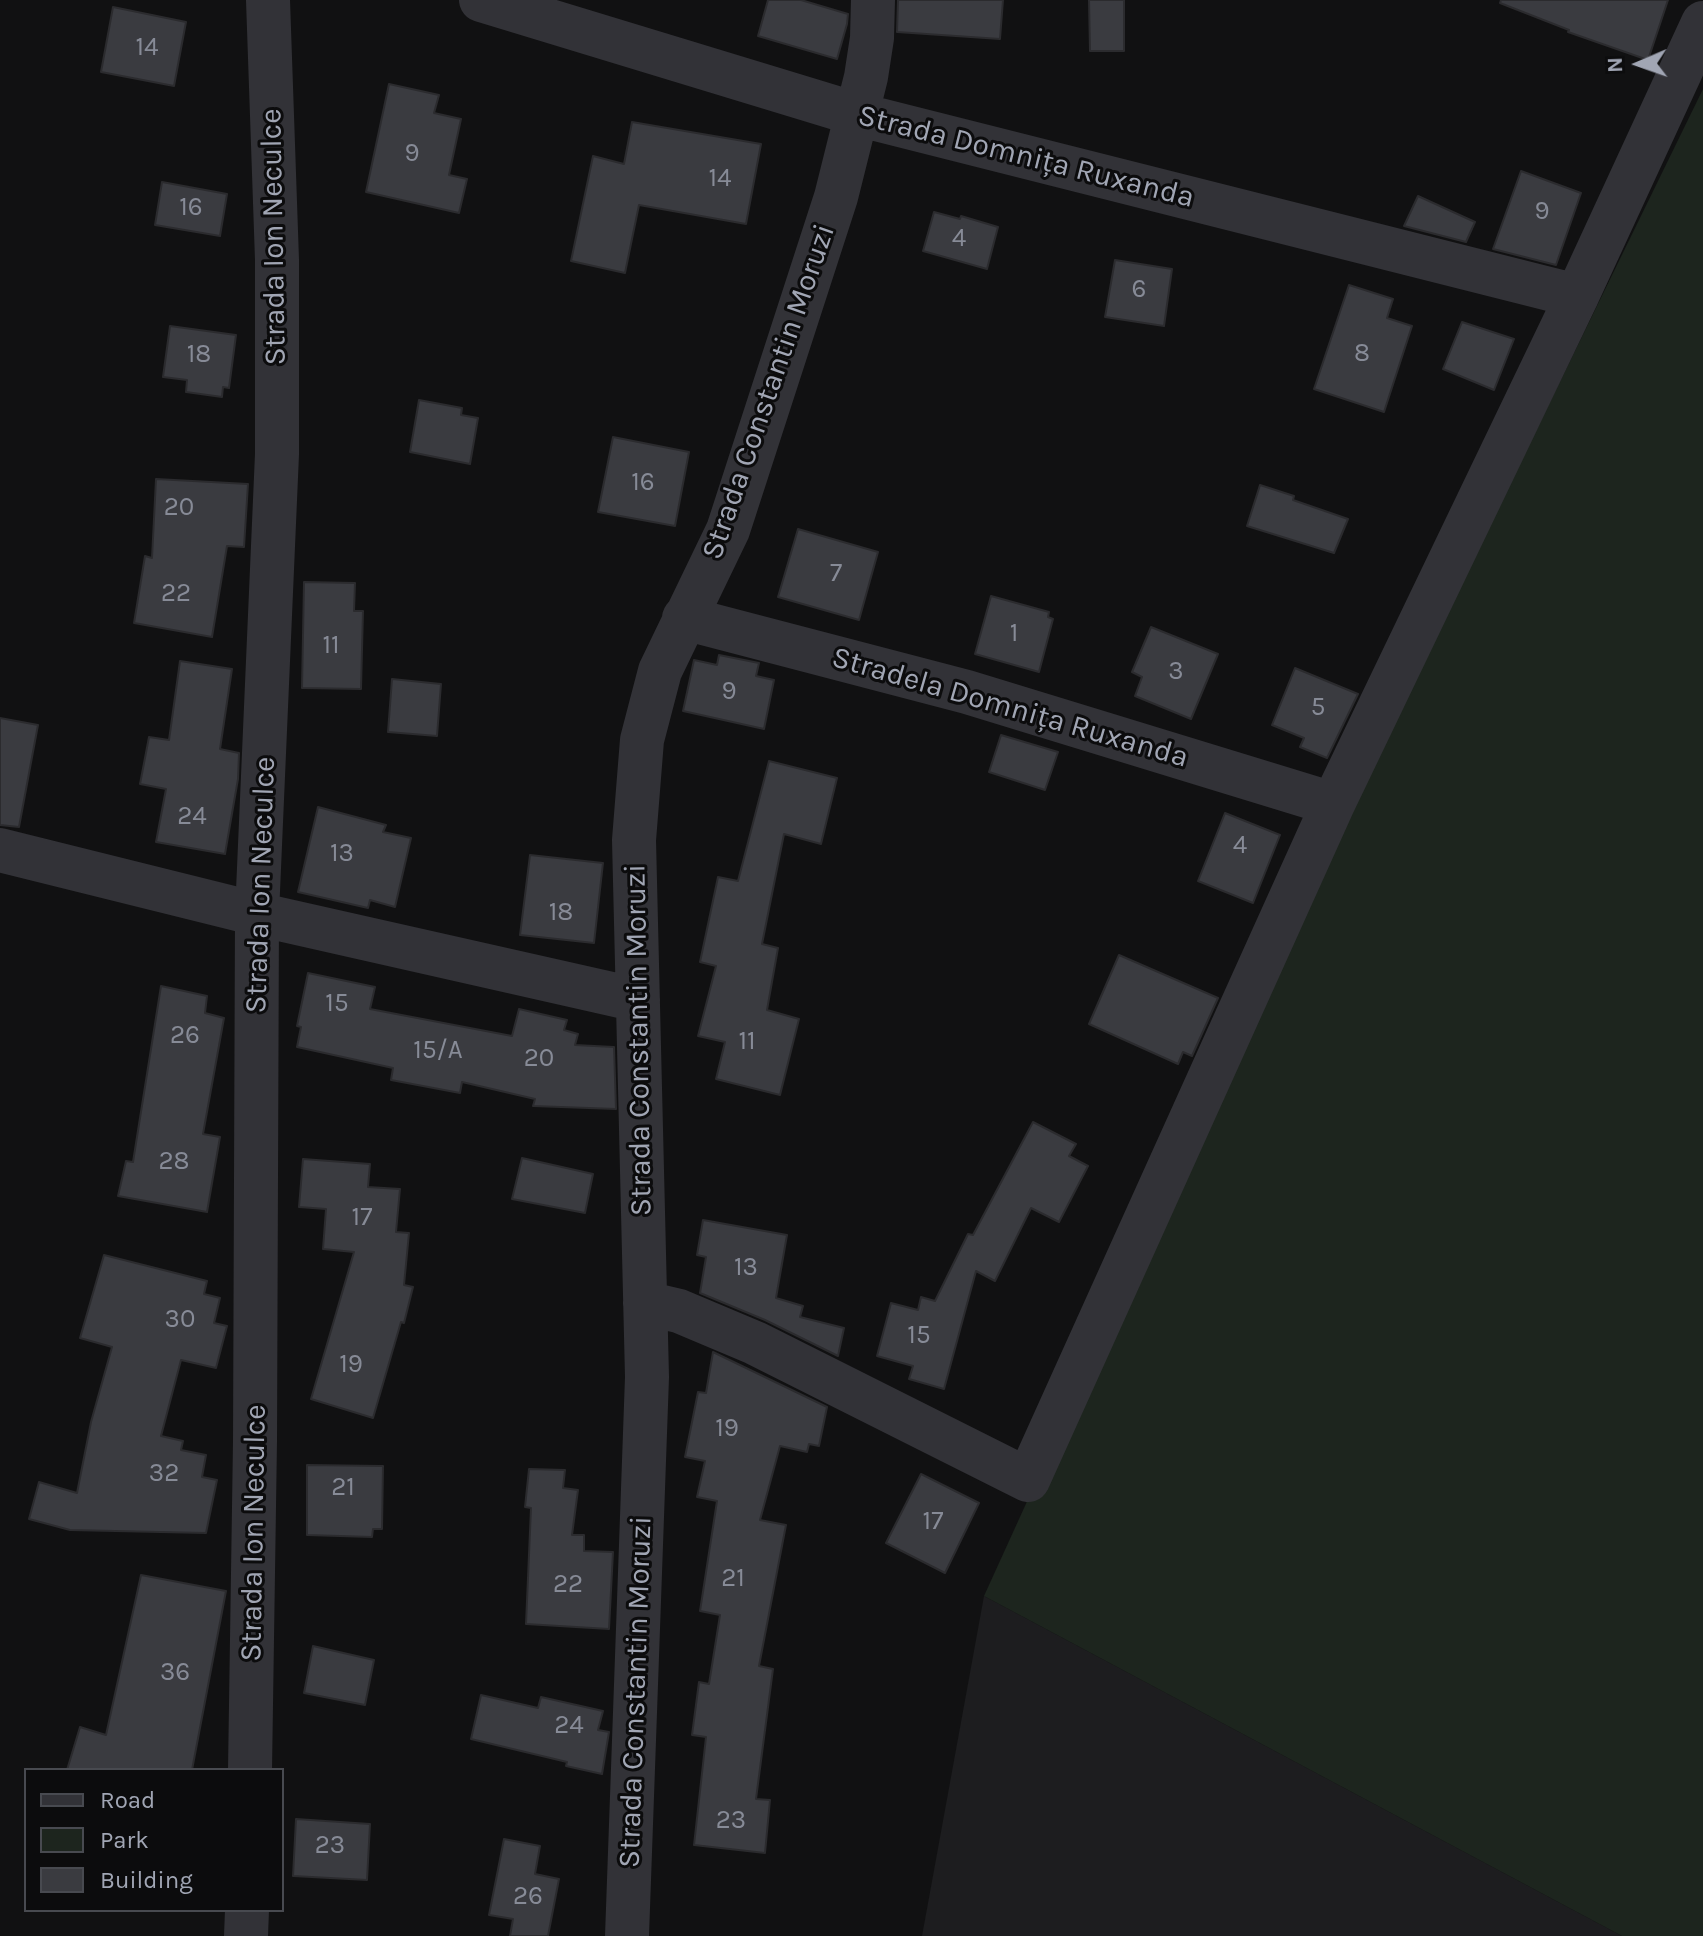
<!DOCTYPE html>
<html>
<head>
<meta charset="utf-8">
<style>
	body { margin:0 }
	#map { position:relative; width:1703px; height:1936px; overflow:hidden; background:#111112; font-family:Karla,sans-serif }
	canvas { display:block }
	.legend { position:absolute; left:24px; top:1768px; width:260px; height:144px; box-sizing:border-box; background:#0c0c0d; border:2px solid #484a50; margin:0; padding:10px 14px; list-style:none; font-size:24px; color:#a1a6b4 }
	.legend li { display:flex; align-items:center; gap:16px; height:40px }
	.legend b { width:40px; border:2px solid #484a50 }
	.north { position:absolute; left:1599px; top:24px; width:80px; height:80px; -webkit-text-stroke:6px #0c0c0d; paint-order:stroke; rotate:268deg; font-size:22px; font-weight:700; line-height:32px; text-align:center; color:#a1a6b4 }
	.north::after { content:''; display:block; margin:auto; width:28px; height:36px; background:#a1a6b4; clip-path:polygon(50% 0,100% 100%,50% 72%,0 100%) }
</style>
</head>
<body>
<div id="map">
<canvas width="1703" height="1936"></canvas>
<ul class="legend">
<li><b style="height:10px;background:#323237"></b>Road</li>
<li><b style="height:22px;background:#1d251e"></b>Park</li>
<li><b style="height:22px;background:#3a3b40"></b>Building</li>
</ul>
<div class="north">N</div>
</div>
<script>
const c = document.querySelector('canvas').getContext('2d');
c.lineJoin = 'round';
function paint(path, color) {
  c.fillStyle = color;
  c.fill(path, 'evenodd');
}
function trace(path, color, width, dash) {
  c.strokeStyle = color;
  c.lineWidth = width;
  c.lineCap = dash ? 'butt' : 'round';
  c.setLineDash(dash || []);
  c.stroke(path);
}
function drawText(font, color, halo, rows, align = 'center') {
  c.font = font + ' Karla,sans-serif';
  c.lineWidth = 6;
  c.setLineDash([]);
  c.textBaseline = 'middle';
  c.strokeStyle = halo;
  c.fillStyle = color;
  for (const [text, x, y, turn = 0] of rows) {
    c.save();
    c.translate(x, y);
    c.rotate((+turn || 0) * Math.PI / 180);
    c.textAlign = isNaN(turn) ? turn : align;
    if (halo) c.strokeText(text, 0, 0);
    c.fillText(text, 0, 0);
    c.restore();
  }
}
paint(new Path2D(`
	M 984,1596 L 1622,1936 L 922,1936 Z`), '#1d1d1f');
paint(new Path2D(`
	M 1703,89 L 1703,1936 L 1622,1936 L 984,1596 L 1222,1073 Z`), '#1d251e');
const building = new Path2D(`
	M 768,0 L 801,0 L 848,14 L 847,24 L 837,59 L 758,36 Z
	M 898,0 L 1003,0 L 1000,39 L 897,32 Z
	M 1089,0 L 1124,0 L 1124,51 L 1090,51 Z
	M 1501,0 L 1668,0 L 1648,60 L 1568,32 L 1569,30 L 1500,3 Z
	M 113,7 L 186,22 L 174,86 L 101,72 Z
	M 389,84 L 439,95 L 434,113 L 461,119 L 449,175 L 467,179 L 459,213 L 366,192 Z
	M 632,122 L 761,144 L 746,224 L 639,205 L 625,273 L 571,261 L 593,156 L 624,164 Z
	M 1521,171 L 1581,193 L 1556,265 L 1493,249 Z
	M 162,182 L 227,194 L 220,236 L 155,225 Z
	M 1418,196 L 1475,222 L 1466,242 L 1404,226 Z
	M 934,212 L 960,219 L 961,216 L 998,227 L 987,269 L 923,251 Z
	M 1115,260 L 1172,269 L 1164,326 L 1105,317 Z
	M 1349,285 L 1393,299 L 1387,318 L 1412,326 L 1384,412 L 1314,389 Z
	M 1462,322 L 1514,339 L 1494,390 L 1443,369 Z
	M 170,326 L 236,335 L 229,388 L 223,387 L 222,397 L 186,392 L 187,380 L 163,377 Z
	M 419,400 L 462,408 L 461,415 L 478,418 L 470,464 L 410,452 Z
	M 613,437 L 689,452 L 675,526 L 598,512 Z
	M 156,479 L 248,484 L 244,547 L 227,546 L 212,637 L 134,623 L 145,556 L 152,558 Z
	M 1260,485 L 1294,496 L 1293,500 L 1348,519 L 1334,553 L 1247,526 Z
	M 798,529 L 878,552 L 859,620 L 778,597 Z
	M 304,582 L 355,583 L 354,611 L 363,611 L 361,689 L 302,688 Z
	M 991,596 L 1049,612 L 1048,617 L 1053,619 L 1039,672 L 975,654 Z
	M 1151,627 L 1218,654 L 1191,719 L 1135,696 L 1142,677 L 1132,672 Z
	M 719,655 L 759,663 L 756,676 L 774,680 L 764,729 L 683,711 L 694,660 L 717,665 Z
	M 180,661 L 232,669 L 220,749 L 239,753 L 238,779 L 225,854 L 156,842 L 166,789 L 140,784 L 149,737 L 169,740 Z
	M 1295,668 L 1358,694 L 1327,758 L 1300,747 L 1304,738 L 1272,725 Z
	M 392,679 L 441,684 L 437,736 L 388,732 Z
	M 0,718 L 38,725 L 19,827 L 0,825 Z
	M 1001,735 L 1058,752 L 1045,790 L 989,772 Z
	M 769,761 L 837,778 L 821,844 L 784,834 L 762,944 L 778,948 L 767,1010 L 799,1019 L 780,1095 L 716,1079 L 725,1042 L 698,1036 L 716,966 L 700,962 L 718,877 L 738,881 Z
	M 318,807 L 386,825 L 383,832 L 411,838 L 395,907 L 370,900 L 368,908 L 298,892 Z
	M 1225,813 L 1280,835 L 1253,903 L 1198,881 Z
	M 530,855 L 603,863 L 594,943 L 520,935 Z
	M 1119,955 L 1218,998 L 1192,1056 L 1183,1052 L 1178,1064 L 1089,1024 Z
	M 308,973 L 375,987 L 370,1009 L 512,1036 L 519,1009 L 567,1020 L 564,1030 L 578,1034 L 575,1045 L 614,1047 L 616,1109 L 533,1106 L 535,1099 L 462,1082 L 460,1093 L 391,1080 L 393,1068 L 297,1047 L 301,1027 L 297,1026 Z
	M 161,986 L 207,996 L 205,1013 L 224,1018 L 203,1134 L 220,1137 L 207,1212 L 118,1196 L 126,1161 L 133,1162 Z
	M 1033,1122 L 1076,1144 L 1069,1156 L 1088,1166 L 1059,1222 L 1031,1208 L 995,1281 L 976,1271 L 944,1389 L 909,1379 L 913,1366 L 877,1356 L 891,1303 L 918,1310 L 921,1297 L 935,1301 L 968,1234 L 973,1235 Z
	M 522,1158 L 593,1174 L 585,1213 L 512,1199 Z
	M 303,1159 L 370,1164 L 368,1187 L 400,1189 L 396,1232 L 409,1233 L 404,1285 L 413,1287 L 404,1323 L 401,1322 L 373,1418 L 311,1399 L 354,1252 L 323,1249 L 326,1209 L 299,1207 Z
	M 703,1220 L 787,1235 L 776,1298 L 803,1306 L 800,1317 L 844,1328 L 838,1356 L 765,1320 L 700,1293 L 706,1257 L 697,1255 Z
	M 104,1255 L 207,1281 L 204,1294 L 220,1298 L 214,1323 L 227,1326 L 216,1368 L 181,1360 L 161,1436 L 183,1441 L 181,1450 L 206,1455 L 202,1477 L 217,1480 L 206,1533 L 70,1530 L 29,1519 L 39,1482 L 77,1493 L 91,1422 L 112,1347 L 80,1338 Z
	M 713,1352 L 827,1407 L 819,1446 L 809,1444 L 807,1452 L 780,1446 L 760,1520 L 786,1525 L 759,1666 L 773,1669 L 756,1799 L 770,1800 L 765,1853 L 694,1845 L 706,1737 L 692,1735 L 699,1682 L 709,1684 L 720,1615 L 700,1611 L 717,1501 L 697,1497 L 705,1461 L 685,1457 L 698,1392 L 706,1393 Z
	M 307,1465 L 383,1466 L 382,1529 L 373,1529 L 372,1537 L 307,1535 Z
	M 529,1469 L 565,1470 L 563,1488 L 578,1490 L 572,1535 L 584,1535 L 584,1551 L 613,1552 L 609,1629 L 526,1624 L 531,1508 L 525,1507 Z
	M 921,1474 L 979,1503 L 945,1573 L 886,1543 Z
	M 141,1575 L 226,1591 L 192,1770 L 67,1770 L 80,1727 L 106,1735 Z
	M 313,1646 L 374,1660 L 365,1705 L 304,1693 Z
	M 481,1695 L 538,1708 L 541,1697 L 603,1711 L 598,1730 L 609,1732 L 602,1774 L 566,1766 L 567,1762 L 471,1739 Z
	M 296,1819 L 370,1824 L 367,1880 L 293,1876 Z
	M 504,1839 L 540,1846 L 535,1874 L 559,1879 L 548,1936 L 510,1936 L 513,1919 L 489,1915 Z`);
paint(building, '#3a3b40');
trace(building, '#2b2b2e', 2);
trace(new Path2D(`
	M 481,0 L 856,114 L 1577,296
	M 684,618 L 967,692 L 1333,804
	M 0,850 L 257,914 L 638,1000
	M 645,1303 L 679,1311 L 755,1343 L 1028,1480 L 1333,804 L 1577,296 L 1703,23
	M 250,1770 L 255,1441 L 257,914 L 277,454 L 277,260 L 268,0
	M 246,1936 L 247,1910
	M 627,1936 L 647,1377 L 634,840 L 642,740 L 660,671 L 728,530 L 836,197 L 866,77 L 872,38 L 873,0`), '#323237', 44);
drawText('26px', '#878b97', null, [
	["14",147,48],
	["9",412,154],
	["14",720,179],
	["16",191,208],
	["9",1542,212],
	["4",959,239],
	["6",1139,290],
	["8",1362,354],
	["18",199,355],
	["16",643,483],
	["20",179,508],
	["7",836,574],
	["22",176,594],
	["1",1014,634],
	["11",331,646],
	["3",1176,672],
	["9",729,692],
	["5",1318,708],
	["24",192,817],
	["4",1240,846],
	["13",342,854],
	["18",561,913],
	["15",337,1004],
	["26",185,1036],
	["11",747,1042],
	["15/A",438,1051],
	["20",539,1059],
	["28",174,1162],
	["17",362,1218],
	["13",746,1268],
	["30",180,1320],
	["15",919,1336],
	["19",351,1365],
	["19",727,1429],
	["32",164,1474],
	["21",343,1488],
	["17",933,1522],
	["21",733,1579],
	["22",568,1585],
	["36",175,1673],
	["24",569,1726],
	["23",731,1821],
	["23",330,1846],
	["26",528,1897]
]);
drawText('30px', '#a1a6b4', '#0c0c0d', [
	["Strada Domnița Ruxanda",1026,157,14],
	["Strada Ion Neculce",274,237,-91],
	["Strada Constantin Moruzi",769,392,-71],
	["Stradela Domnița Ruxanda",1010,708,16],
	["Strada Ion Neculce",261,885,-88],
	["Strada Constantin Moruzi",639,1040,-91],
	["Strada Ion Neculce",254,1533,-89],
	["Strada Constantin Moruzi",636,1692,-88]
]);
</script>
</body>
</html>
